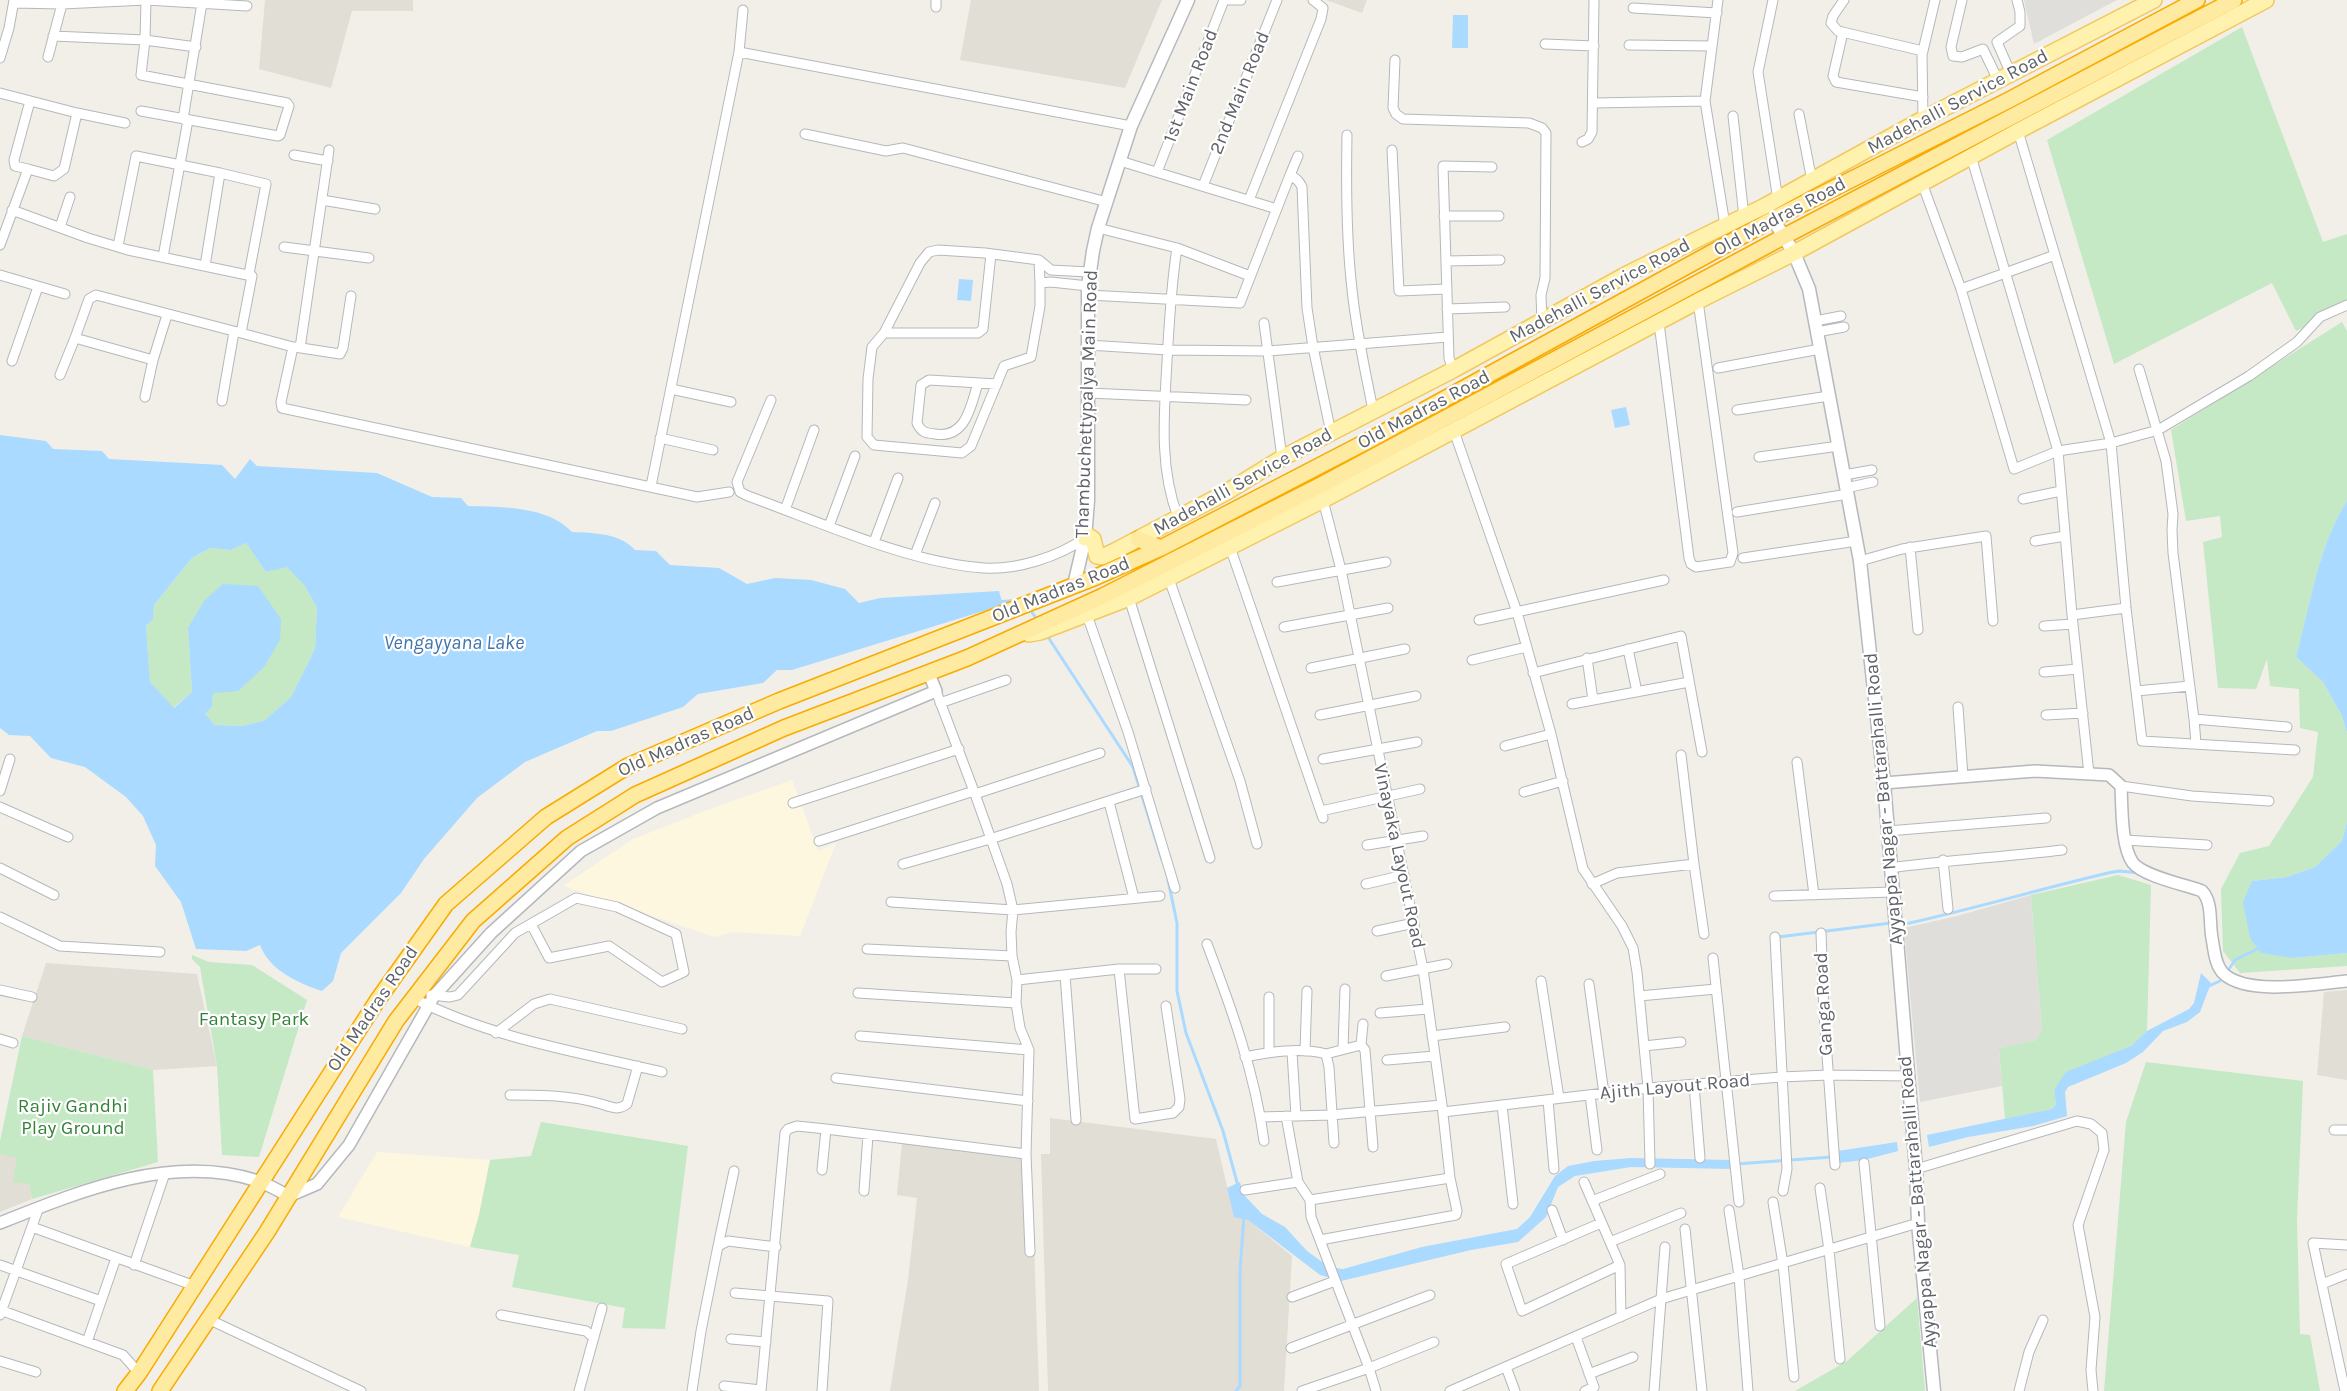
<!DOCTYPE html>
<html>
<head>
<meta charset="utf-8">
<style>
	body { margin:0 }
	canvas { display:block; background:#f1efe8 }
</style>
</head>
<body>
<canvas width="2347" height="1391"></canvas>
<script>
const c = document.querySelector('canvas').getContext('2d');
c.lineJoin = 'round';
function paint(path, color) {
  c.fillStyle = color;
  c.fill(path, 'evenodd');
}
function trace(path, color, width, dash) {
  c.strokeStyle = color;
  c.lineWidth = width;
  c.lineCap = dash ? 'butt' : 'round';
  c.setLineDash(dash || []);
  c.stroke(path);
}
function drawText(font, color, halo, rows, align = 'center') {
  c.font = font + ' Karla,sans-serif';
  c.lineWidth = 4.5;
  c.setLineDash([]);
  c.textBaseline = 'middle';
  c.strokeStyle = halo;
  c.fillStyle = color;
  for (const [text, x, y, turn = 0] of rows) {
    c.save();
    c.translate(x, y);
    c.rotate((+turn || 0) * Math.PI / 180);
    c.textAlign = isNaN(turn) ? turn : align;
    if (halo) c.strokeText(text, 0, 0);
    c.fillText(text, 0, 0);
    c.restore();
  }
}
paint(new Path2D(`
	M 792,780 L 818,851 L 836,843 L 800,936 L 732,932 L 715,937 L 563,886 L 631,840 L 710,809 Z
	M 377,1152 L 490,1160 L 479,1215 L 470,1247 L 338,1217 Z`), '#fef7e0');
paint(new Path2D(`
	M 2024,0 L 2117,0 L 2034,44 Z
	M 2031,895 L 2042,1031 L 2036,1040 L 1999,1048 L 2002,1086 L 1920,1102 L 1904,928 L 1957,916 Z`), '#e0deda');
paint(new Path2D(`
	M 265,0 L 413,0 L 413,11 L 352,11 L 331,88 L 259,69 Z
	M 971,0 L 1162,0 L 1125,88 L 960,60 Z
	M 1326,0 L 1367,0 L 1362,13 Z
	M 46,963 L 197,974 L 217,1066 L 153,1070 L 22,1036 Z
	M 2347,990 L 2347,1080 L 2317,1075 L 2324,992 Z
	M 1050,1118 L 1216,1139 L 1234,1216 L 1248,1220 L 1292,1256 L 1284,1391 L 1048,1391 L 1041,1154 L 1050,1154 Z
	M 902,1143 L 1031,1154 L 1039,1391 L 890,1391 L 908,1280 L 917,1198 L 897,1195 Z
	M 0,1154 L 17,1157 L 29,1184 L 32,1199 L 0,1212 Z`), '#e1ded6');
paint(new Path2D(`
	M 2242,27 L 2323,242 L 2347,234 L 2347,306 L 2296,331 L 2272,283 L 2114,364 L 2047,140 Z
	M 2342,322 L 2347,331 L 2347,501 C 2318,546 2310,606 2296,657 L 2323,682 L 2342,716 L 2347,733 L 2347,822 L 2342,841 L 2315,867 L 2287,877 L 2252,881 L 2293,958 L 2347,953 L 2347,966 L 2240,973 L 2223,951 L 2221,889 L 2240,853 L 2269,846 L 2313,777 L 2318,732 L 2300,728 L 2299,689 L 2270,686 L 2267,659 L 2256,689 L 2218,688 L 2203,542 L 2222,537 L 2220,516 L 2186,521 L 2171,430 Z
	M 246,543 L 266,572 L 287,566 L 304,585 L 317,607 L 315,649 L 291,697 L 265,720 L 243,726 L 215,725 L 205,714 L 212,707 L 213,693 L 188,628 L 192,692 L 173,708 L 150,682 L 146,626 L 153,619 L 154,605 L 192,558 L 210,548 L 231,550 Z
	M 2118,875 L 2151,885 L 2147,1031 L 2131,1046 L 2112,1054 L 2054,1090 L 2056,1104 L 2052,1109 L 2005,1119 L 1999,1048 L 2036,1040 L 2042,1031 L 2031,895 Z
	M 192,955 L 209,962 L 252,965 L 307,1000 L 259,1157 L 222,1155 L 217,1066 L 200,967 L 192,959 Z
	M 22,1036 L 153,1070 L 158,1162 L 32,1199 L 29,1184 L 13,1182 L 17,1158 L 0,1154 L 0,1141 Z
	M 2146,1062 L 2303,1081 L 2297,1220 L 2300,1334 L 2310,1335 L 2320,1391 L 2104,1391 L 2126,1122 Z
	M 541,1122 L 688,1146 L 665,1329 L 622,1328 L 625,1308 L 512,1287 L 519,1255 L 470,1247 L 479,1215 L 490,1160 L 531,1156 Z
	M 1917,1298 L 1925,1391 L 1795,1391 L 1847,1361 Z`), '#c5e8c5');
paint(new Path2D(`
	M 1453,15 L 1468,15 L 1468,48 L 1452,48 Z
	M 959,279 L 973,280 L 971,301 L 957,300 Z
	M 1626,407 L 1630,425 L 1615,428 L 1611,410 Z
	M 0,435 L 46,441 L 53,449 L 102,451 L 109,459 L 222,465 L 235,479 L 250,459 L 257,466 L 377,473 L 432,497 L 461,498 L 468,506 C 501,507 548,506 572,532 C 594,533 620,533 635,550 L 656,551 L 670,565 L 719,568 L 747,584 L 775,578 L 811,580 L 845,589 L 859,603 L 880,598 L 999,591 L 1003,605 L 792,670 L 777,670 L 763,683 L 698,694 L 683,707 L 611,731 L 597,731 L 525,762 L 477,798 L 424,859 L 401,893 L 341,953 L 333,981 L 322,991 C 298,983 269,970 260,945 L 246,951 L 196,949 L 181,902 L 155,866 L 156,845 L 143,816 L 126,797 L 85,767 L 51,758 L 30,736 L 9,735 L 0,728 ZM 246,543 L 266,572 L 287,567 L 304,585 L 317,607 L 315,649 L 291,697 L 265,720 L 243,726 L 215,725 L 205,714 L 212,707 L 213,693 L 238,691 L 264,667 L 280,640 L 281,619 L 258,586 L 223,584 L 204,601 L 188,628 L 192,692 L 174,708 L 150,682 L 146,626 L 153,619 L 154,605 L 192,558 L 210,548 L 231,550 Z
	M 2347,501 L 2347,733 L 2342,716 L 2323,682 L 2296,657 C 2310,606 2318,546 2347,501 Z
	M 2347,822 L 2347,953 L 2293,958 L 2261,953 L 2250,938 L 2243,902 L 2252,881 L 2287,877 L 2315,867 L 2342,841 Z
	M 2201,973 L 2211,983 L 2200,1012 L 2187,1022 L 2163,1031 L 2143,1052 L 2126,1063 L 2068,1087 L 2065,1092 L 2067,1116 L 2033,1126 L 1968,1137 L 1929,1147 L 1927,1135 L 2052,1109 L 2056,1104 L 2054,1090 L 2066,1072 L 2131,1046 L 2147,1031 L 2189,1009 L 2194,1003 Z
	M 1897,1142 L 1898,1151 L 1864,1160 L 1838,1163 L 1838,1151 Z
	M 1631,1158 L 1733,1160 L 1733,1169 L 1631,1167 L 1575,1176 L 1558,1187 L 1546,1217 L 1518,1242 L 1471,1250 L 1341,1281 L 1335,1268 L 1343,1269 L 1422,1247 L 1517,1229 L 1530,1217 L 1555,1176 L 1568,1166 L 1594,1161 Z
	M 1240,1182 L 1243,1194 L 1262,1214 L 1285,1227 L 1307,1251 L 1325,1264 L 1331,1278 L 1320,1275 L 1248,1220 L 1234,1217 L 1227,1188 Z`), '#aadaff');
trace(new Path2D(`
	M 998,602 L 1019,600
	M 1029,608 L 1038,621
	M 1046,634 L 1133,767 L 1162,860
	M 1168,880 L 1177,923 L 1177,991 L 1186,1033 L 1223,1131 L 1238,1186
	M 1898,923 L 1905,924 C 1973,909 2040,889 2108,873 L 2119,871 L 2139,873
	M 1778,937 L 1891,923
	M 2227,972 L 2235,960 L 2259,948
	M 2209,986 L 2220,981
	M 1736,1164 L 1832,1157
	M 1236,1391 L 1240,1386 L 1240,1271 L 1244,1216`), '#aadaff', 3);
const minor = new Path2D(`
	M 1229,0 L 1241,0
	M 1718,0 L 1705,101 L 1725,225
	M 1773,0 L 1758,72 L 1778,200
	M 1844,0 L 1833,16 L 1831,23 L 1838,31 L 1923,51
	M 1962,0 L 1951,47 L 1953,56 L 1962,57 L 1983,49 L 1998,80
	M 14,3 L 62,4 L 146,0 L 247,6
	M 936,7 L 936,0
	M 1633,8 L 1717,13
	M 1843,32 L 1833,76 L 1836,82 L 1923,97
	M 53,36 L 145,40 L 196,47
	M 1545,44 L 1594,46
	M 1629,45 L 1712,46
	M 739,52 L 1131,126
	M 48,57 L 62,4
	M 0,58 L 9,28 L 14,0
	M 1395,60 L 1393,108 L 1396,114 L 1403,119 L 1529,123 L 1542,128 L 1546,133 L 1545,278 L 1541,295 L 1542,322
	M 2011,74 L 1997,42 L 2020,26 L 2020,12 L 2017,0
	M 0,93 L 77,113 L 64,169 L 54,176 L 28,169
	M 1594,103 L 1705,101
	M 141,111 L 278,136 L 280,135 L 289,106 L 287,103 L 282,102 L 141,75 L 145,40 L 146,0
	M 77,113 L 125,123
	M 1799,114 L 1812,181
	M 1733,116 L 1744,217
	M 183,119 L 202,3
	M 1923,119 L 1922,55 L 1935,0
	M 2018,131 L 2111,443 L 2126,608 L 2142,741 L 2295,750
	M 805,134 L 886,151 L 903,148 L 1107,202
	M 1347,135 C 1346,187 1346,238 1352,289 C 1356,330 1365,370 1373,410
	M 1582,142 L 1588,139 L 1592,132 L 1594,0
	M 1392,150 L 1399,291 L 1447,289
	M 294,155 L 328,161
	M 1971,156 L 2058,451 L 2072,615 L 2089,774
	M 1120,161 L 1277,209
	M 1157,172 L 1224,0
	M 220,173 L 266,184 L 249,274
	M 1290,175 L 1298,156
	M 1922,183 L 1961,289 L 2014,469 L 2058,451 L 2111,443 L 2158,430 L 2249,376 L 2297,342 L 2320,317 L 2347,305
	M 1203,186 L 1277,0
	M 322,200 L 375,209
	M 1249,200 L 1321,19 L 1323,8 L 1313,0
	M 12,210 L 88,238 L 128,250 L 252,276 L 241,333 L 293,347 L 281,402 L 282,408 L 697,497 L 729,492
	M 1444,216 L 1499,216
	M 60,227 L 70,197
	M 1098,228 L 1177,248 L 1250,276
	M 0,245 L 28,169 L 15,166 L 14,160 L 30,101
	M 118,246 L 136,156 L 220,173 L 205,266
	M 284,247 L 369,258
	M 1177,248 C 1171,286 1169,324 1167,362 C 1164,414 1159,468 1178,517
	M 163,257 L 188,120
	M 1039,260 L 1040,283
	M 1446,261 L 1500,260
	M 0,275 L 65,294
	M 1088,286 L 1051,282 L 1040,283 L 1040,306 L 1031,357 L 1004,366 L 971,446 L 962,453 L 874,445 L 867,437 L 868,379 L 872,347 L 884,333 L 920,263 L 929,252 L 938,250 L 985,253 L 1039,260 L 1051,270 L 1089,272
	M 1961,289 L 2055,255
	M 1088,295 L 1240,303 L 1290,175 C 1297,179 1299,181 1302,187 L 1307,308 L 1313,347 L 1331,433
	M 1447,309 L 1505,307
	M 167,315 L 153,360 L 75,338 L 89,299 L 96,295 L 241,333
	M 1815,321 L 1841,316
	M 1264,323 L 1282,458
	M 1659,323 L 1689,558 L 1691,564 L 1696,567 L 1730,562 L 1733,553 L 1698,301
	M 1817,332 L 1844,327
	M 884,333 L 978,333 L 983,329 L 991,254
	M 1088,345 L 1168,350 L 1268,351 L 1448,337
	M 295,347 L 340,354 L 343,348 L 351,296
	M 300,348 L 329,150
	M 12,361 L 38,287
	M 1718,368 L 1820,349
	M 2139,369 L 2166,461 L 2173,514 L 2172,530 L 2173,553 L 2194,719 L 2287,727
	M 1453,370 L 1449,358 L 1443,166 L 1492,167
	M 60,375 L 75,338
	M 978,383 C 971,406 966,439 935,434 C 925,433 921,432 917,423 L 921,385 L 929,380 L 997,384
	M 671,389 L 731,402
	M 1088,393 L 1246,400
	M 145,397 L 153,360
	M 771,400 L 737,482 L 740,492 L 748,496 C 820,522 909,563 984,568 C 1017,570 1058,557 1085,538
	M 222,401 L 234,332
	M 1737,410 L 1829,396
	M 1454,431 L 1517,612 L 1551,734 L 1583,869 L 1622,926 L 1633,948 L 1637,972 L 1648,1088 L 1650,1164
	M 660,438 L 713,450
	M 1759,457 L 1839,446
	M 1844,475 L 1872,470
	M 651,486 L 739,52 L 743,10
	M 1846,488 L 1873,482
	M 2023,499 L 2061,491
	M 785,510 L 814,430
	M 1737,512 L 1848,494
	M 829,526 L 855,456
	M 2035,541 L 2065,536
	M 874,542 L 898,478
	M 1230,547 L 1323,818
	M 1910,547 L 1918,630
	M 915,555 L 935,503
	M 1743,558 L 1857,541
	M 1860,561 L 1902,549 L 1986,536 L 1993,621
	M 1169,579 L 1240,781 L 1257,844
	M 1277,582 L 1386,562
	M 1129,598 L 1210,858
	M 1087,615 L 1128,732 L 1175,888
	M 2072,615 L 2126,608
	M 1479,620 L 1664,580
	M 2044,626 L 2073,624
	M 1284,627 L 1388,608
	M 1628,649 L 1637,692
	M 1587,658 L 1593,700
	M 1472,660 L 1526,647
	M 1311,668 L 1405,649
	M 2044,672 L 2078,669
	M 1533,673 L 1681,636 L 1702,752
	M 936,691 L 975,794 L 1007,884 L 1013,910 L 1011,932 L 1012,956 L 1017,980 L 1016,1003 L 1020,1028 L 1029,1050 L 1026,1154 L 1030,1252
	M 2136,691 L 2190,686
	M 940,703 L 1006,680
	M 1572,704 L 1689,682
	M 1958,707 L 1963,777
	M 1320,715 L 1416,696
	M 2046,715 L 2083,713
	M 2194,719 L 2196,743
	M 1505,746 L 1551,734
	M 1323,759 L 1417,742
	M 1797,762 L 1814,895
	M 2121,786 L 2192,796 L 2269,801
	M 0,791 L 10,759
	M 1524,792 L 1563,781
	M 975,794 L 1100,753
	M 1109,802 L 1134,898
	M 793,803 L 959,749
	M 0,807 L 68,837
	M 1321,811 L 1420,789
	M 1888,831 L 2046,818
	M 2125,840 L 2207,845
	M 819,841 L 974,791
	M 1367,845 L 1423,836
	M 1943,860 L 1948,909
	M 903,864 L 990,839 L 1146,789
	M 1694,864 L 1704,934
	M 0,868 L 54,895
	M 1890,868 C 1948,860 2005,857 2062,850
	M 1366,884 L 1404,875
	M 1592,884 L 1617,873 L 1694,864 L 1681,755
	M 1774,896 L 1892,892
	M 891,902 L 1013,910 L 1160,896
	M 0,917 L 60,946 L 160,952
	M 1377,931 L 1414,923
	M 1821,933 L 1824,1014 L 1835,1165
	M 1775,937 L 1787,1169 L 1783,1191
	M 1207,944 C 1231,1007 1255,1073 1264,1141
	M 867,949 L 1012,956
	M 1713,958 L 1739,1202
	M 1119,969 L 1135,1119 L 1173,1113 L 1179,1107 L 1180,1099 L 1166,1006
	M 1065,975 L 1076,1120
	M 1386,976 L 1447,964
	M 1017,980 L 1119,969 L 1156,969
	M 1541,981 L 1559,1098
	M 1589,984 L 1604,1094
	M 0,990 L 32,997
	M 858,993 L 1016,1003
	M 431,995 L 450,997 L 458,995 L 515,933 L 576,898 L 617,907 L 676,934 L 684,972 L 662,982 L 609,946 L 549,958 L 531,924
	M 1639,996 L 1716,989
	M 413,998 C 491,1038 578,1052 662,1072
	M 1380,1013 L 1428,1009
	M 1363,1024 L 1361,1045 L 1365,1050 L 1373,1147
	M 496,1033 L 534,1004 L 550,999 L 682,1029
	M 860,1036 L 1029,1050
	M 1432,1036 L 1505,1027
	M 0,1039 L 13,1043
	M 1644,1046 L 1681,1042
	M 1343,1048 L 1345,989
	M 1305,1051 L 1307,991
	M 1269,1052 L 1269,997
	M 1292,1052 L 1296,1116
	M 1326,1054 L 1361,1045
	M 1245,1057 C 1270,1052 1300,1047 1326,1054 L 1329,1067 L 1334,1143
	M 1387,1060 L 1435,1056
	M 836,1078 L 1028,1101
	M 1694,1085 L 1700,1158
	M 510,1095 C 541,1095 571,1095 601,1104 C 611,1107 618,1111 627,1104 L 638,1066
	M 1590,1095 L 1597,1150
	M 1548,1100 L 1554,1169
	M 1502,1105 L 1513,1204
	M 1443,1112 L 1648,1088 L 1781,1077 L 1828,1075 L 1908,1076
	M 1286,1116 L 1298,1182
	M 1260,1117 L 1331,1115 L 1442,1105
	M 2334,1130 L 2347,1130
	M 1864,1163 L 1880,1326
	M 1916,1169 L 2077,1121 L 2091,1124 L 2102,1133 L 2104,1150 L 2078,1225 L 2095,1317 L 2091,1370 L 2093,1391
	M 822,1170 L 826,1129
	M 1584,1182 L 1620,1265 L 1621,1317
	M 1820,1188 L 1829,1250 L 1840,1359
	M 1245,1190 L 1298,1182 L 1310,1200 L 1450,1178
	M 864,1191 L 868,1135
	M 1592,1201 L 1660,1174
	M 1773,1202 L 1783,1264 L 1794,1377
	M 1552,1210 L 1563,1240
	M 1729,1210 L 1739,1276 L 1748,1391
	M 1601,1223 L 1506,1264 L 1522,1311 L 1620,1265
	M 32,1227 L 195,1286
	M 1685,1229 L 1702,1391
	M 1320,1240 L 1456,1215 L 1457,1211 L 1450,1178 L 1442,1105 L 1423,969 L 1341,570 L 1323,500
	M 1610,1242 L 1681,1213
	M 718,1246 L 734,1171
	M 0,1265 L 101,1301
	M 134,1265 L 165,1173
	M 2322,1284 L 2347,1274
	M 735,1293 L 828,1301 L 822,1391
	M 1292,1297 L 1335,1281
	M 0,1310 L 123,1355 L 139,1373
	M 0,1315 L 39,1207
	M 501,1315 L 586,1331 L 593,1337
	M 208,1319 L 361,1391
	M 1576,1337 L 1594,1387 L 1585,1391
	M 731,1339 L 766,1342
	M 87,1342 L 116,1258
	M 1291,1348 L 1430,1295
	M 0,1361 L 36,1372
	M 1506,1367 L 1515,1391
	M 1589,1374 L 1633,1357
	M 724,1386 L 761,1390
	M 579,1391 L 602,1308
	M 692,1391 L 701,1331 L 718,1246 L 728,1241 L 776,1247
	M 761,1391 L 785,1133 L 788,1129 L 797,1126 L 826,1129 L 1026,1154
	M 1302,1391 L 1369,1368 L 1311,1217 L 1310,1200
	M 1376,1391 L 1369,1368 L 1434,1342
	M 1450,1391 L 1661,1299 L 1918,1223
	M 1654,1391 L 1665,1247
	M 2019,1391 L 2029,1352 L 2043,1320
	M 2345,1391 L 2313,1243 L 2347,1245`);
const tertiary = new Path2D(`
	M 1884,783 L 2035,771 L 2109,775 L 2121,786 C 2122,806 2121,847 2133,863 C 2143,876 2186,885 2202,891 C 2213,903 2209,922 2212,938 C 2214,949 2215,966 2224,974 C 2248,996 2316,984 2347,981
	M 0,1223 C 80,1191 172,1153 258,1181 C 269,1185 279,1191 289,1196 L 317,1184 L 349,1145 L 434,996 L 491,933 L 581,851 L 657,808 L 936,691 L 929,674`);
const secondary = new Path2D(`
	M 1773,219 L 1794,253 L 1809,289 L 1860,561 L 1884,783 L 1916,1169 L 1918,1223 L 1934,1391
	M 1074,585 L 1085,538 L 1088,501 L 1088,286 L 1093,251 L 1098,228 L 1131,126 L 1188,0`);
const primary = new Path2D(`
	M 1085,538 L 1090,537 L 1093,539 L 1097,556 L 1102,557 L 1115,551 L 1225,493 L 1282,458 L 1453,370 L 1629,273 L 1765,206 L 1923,119 L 2154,0
	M 1029,634 L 1040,632 L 1129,598 L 1323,500 L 1698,301 L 1794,253 L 2018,131 L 2266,0`);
const trunk = new Path2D(`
	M 1138,539 L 1161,548
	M 125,1391 L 139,1373 L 377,1001 L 446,904 L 546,817 L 628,766 L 779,701 L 1096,577 L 1161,548 L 1375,437 L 1773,219 L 2009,100 L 2197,0
	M 160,1391 L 267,1232 L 396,1021 L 473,921 L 567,838 L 635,795 L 784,728 L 967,658 L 1103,596 L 1321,485 L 1783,237 L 2234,0`);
trace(minor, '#b5b8bc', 11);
trace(tertiary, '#b5b8bc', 14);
trace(secondary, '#b6babf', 15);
trace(primary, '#f2c960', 18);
trace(trunk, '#f9ab00', 18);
trace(minor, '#fff', 9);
trace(tertiary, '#fff', 11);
trace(secondary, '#fff', 12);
trace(primary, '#fff2af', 15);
trace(trunk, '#feeaa1', 15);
drawText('19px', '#5f6368', '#fff', [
	["1st Main Road",1191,86,-69],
	["2nd Main Road",1240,93,-68],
	["Madehalli Service Road",1958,102,-28],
	["Old Madras Road",1780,217,-28],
	["Madehalli Service Road",1600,291,-28],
	["Thambuchettypalya Main Road",1087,404,-88],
	["Old Madras Road",1424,410,-28],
	["Madehalli Service Road",1243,482,-29],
	["Old Madras Road",1061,590,-22],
	["Old Madras Road",686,742,-24],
	["Ayyappa Nagar - Battarahalli Road",1884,799,-95],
	["Vinayaka Layout Road",1399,856,78],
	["Ganga Road",1824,1004,-93],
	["Old Madras Road",373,1009,-56],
	["Ajith Layout Road",1675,1087,-5],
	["Ayyappa Nagar - Battarahalli Road",1918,1202,-95]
]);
drawText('19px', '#348238', '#fff', [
	["Fantasy Park",254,1020],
	["Rajiv Gandhi",73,1107],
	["Play Ground",73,1129]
]);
drawText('italic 20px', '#4174aa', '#fff', [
	["Vengayyana Lake",454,643]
]);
</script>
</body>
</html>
